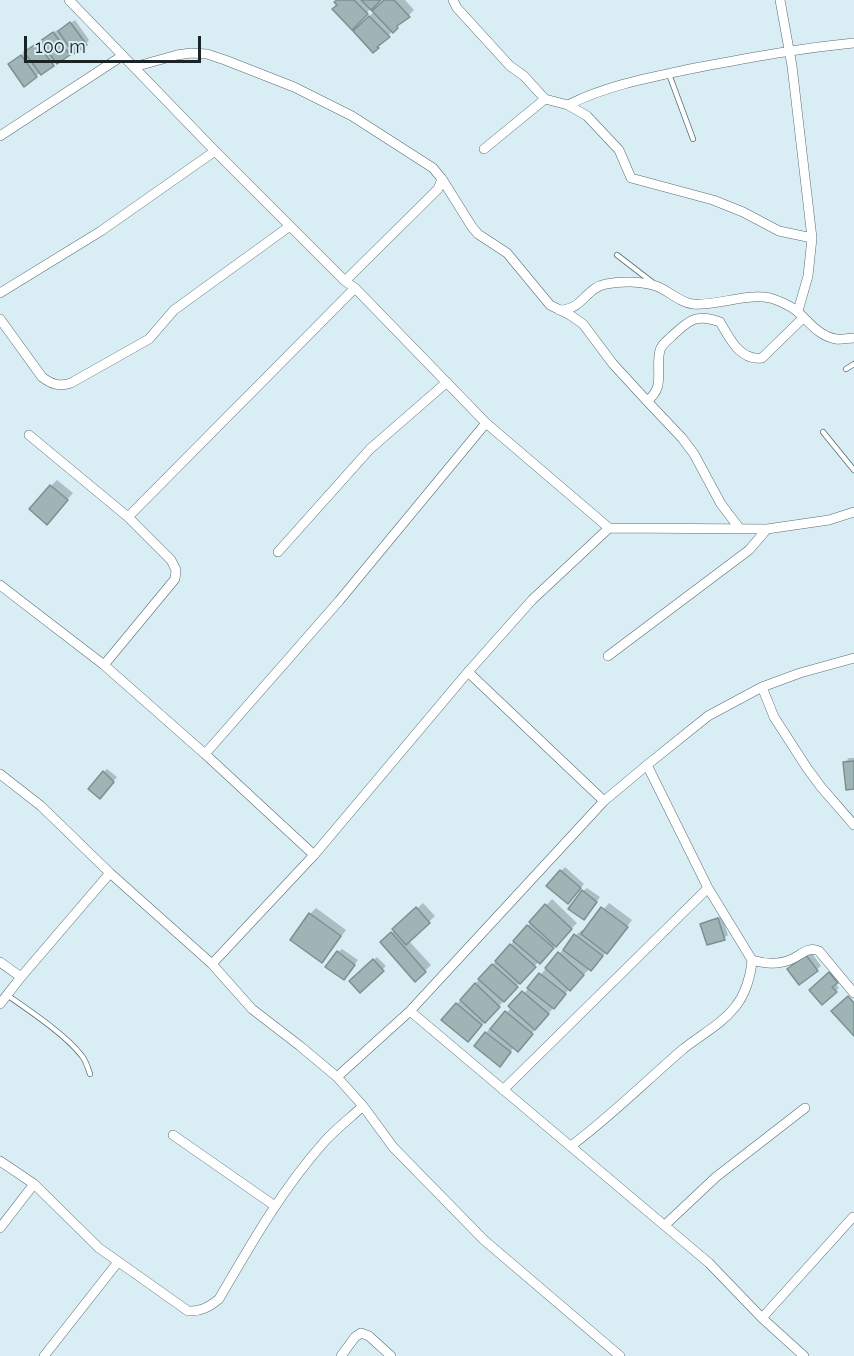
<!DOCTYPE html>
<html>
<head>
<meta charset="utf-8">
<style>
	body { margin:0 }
	#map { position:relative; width:854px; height:1356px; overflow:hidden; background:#d8eef4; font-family:Raleway,sans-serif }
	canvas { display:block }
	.scale { position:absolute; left:24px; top:36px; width:177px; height:27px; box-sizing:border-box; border:3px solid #1a2325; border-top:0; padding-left:8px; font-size:18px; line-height:21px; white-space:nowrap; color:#1a2325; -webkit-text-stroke:4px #d8eef4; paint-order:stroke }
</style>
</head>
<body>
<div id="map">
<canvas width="854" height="1356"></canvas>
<div class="scale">100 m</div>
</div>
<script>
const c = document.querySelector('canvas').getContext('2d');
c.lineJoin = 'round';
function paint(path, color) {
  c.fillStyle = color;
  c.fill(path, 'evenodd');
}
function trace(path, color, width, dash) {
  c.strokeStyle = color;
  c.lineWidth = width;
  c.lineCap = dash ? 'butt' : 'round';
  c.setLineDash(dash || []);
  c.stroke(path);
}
paint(new Path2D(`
	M 339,0 L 379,0 L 352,28 L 339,5 Z
	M 385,0 L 405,0 L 414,10 L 373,51 L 355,31 Z
	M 75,20 L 89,40 L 86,44 L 73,50 L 36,76 L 14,60 L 57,30 L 59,32 Z
	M 57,480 L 73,493 L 53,517 L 51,486 Z
	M 849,758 L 854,758 L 854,787 L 845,762 Z
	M 107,769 L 117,777 L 103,793 L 104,772 Z
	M 565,867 L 584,884 L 572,898 L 561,871 Z
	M 587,888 L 600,897 L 587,915 L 583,891 Z
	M 552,899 L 577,923 L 539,961 L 474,1034 L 457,1004 Z
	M 423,903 L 435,916 L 409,941 L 431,965 L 425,971 L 382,942 Z
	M 609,903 L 632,920 L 613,946 L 570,988 L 523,1044 L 514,1047 L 504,1061 L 486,1033 L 489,1029 L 491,1030 L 576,935 L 582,930 L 585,932 Z
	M 316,908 L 346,930 L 328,955 L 310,914 Z
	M 722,916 L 728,935 L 724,938 L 702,924 L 706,921 Z
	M 342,949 L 358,960 L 347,975 L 338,952 Z
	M 811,952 L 821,966 L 800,983 L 789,969 Z
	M 377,957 L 386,966 L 360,991 L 351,982 Z
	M 834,970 L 840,978 L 835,983 L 839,988 L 836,991 L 814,986 Z`), '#0003');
const building = new Path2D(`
	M 337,0 L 354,0 L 368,14 L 352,30 L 332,9 L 337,5 L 334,2 Z
	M 361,0 L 381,0 L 371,10 Z
	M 384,0 L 394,0 L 410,17 L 397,26 L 398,28 L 393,33 L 372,11 Z
	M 369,16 L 390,37 L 377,47 L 379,48 L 373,53 L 353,31 Z
	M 70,22 L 87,45 L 74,54 L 58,31 Z
	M 53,32 L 70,55 L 57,64 L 40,41 Z
	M 37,43 L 54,66 L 41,75 L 24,52 Z
	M 21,55 L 37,77 L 24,87 L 8,64 Z
	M 50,485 L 68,500 L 47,525 L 29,509 Z
	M 854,761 L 854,789 L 846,790 L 843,762 Z
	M 103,771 L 114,782 L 100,799 L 88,789 Z
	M 560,870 L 581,888 L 568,904 L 546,886 Z
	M 582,890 L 597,902 L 584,920 L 568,909 Z
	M 545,904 L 572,929 L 556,947 L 529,922 Z
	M 416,907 L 430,923 L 406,945 L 392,929 Z
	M 601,907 L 628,927 L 607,954 L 581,934 Z
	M 309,913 L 341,936 L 322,963 L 290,940 Z
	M 718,918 L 725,940 L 707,945 L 700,924 Z
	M 527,925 L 554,948 L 540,964 L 513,941 Z
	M 391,932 L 426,972 L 415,982 L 380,942 Z
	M 574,934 L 603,956 L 591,971 L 563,950 Z
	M 510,944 L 536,967 L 520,984 L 495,961 Z
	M 337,951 L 355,965 L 344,980 L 325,967 Z
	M 558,952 L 584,975 L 570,991 L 545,968 Z
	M 806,955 L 818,971 L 799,985 L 787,969 Z
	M 373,959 L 384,971 L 360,993 L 349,981 Z
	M 492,964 L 518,987 L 504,1002 L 478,979 Z
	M 829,972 L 838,983 L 832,987 L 837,992 L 822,1005 L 809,990 Z
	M 539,973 L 566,994 L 554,1009 L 527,988 Z
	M 475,983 L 500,1007 L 485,1023 L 460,1000 Z
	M 522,991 L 549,1014 L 535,1030 L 508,1006 Z
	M 848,996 L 854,1003 L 854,1036 L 831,1011 Z
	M 456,1003 L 482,1025 L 468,1042 L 441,1020 Z
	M 505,1011 L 533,1034 L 518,1052 L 490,1029 Z
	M 485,1032 L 511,1052 L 500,1067 L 474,1046 Z`);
paint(building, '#9fb5b5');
trace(building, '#7b9191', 1.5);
const lane = new Path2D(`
	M 669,74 L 693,139
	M 617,255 L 652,282
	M 846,369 L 854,364
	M 823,432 L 854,470
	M 7,995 C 30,1011 66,1035 82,1056 C 86,1061 88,1068 90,1074`);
const street = new Path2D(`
	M 69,0 L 215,151 L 345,281 L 355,288 L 486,423 L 609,528 L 767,529 L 829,520 L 854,512
	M 453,0 L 457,8 L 510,66 L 524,76 L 545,99 L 568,105 L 587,116 L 619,150 L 631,178 L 713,200 L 743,212 L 779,231 L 812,238
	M 780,0 L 792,66 L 812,238 L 808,276 L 798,311
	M 134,67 L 177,55 L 191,53 L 207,54 L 225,60 L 294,87 L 352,116 L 433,168 L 442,179 L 438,189 L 345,281
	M 568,105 C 607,85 652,77 695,68 C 748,58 801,48 854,43
	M 0,136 L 122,56
	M 484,149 L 545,99
	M 442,179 L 472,227 L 478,234 L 507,253 L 550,305 L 570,315 L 583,324 L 613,364 L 647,401
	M 0,293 L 101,231 L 215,151
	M 559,310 C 583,310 585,288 606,284 C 621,281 641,281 656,286 C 668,290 680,303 693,304 C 718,306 745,293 770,298 C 778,300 793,307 799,313 C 810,323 819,336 836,339 C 841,340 848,338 854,338
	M 0,319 L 42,377 C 51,384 59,387 71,383 L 149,339 L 174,310 L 290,226
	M 29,435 L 128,517 L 171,560 L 176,570 L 175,579 L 104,665
	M 128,517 L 355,288
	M 740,529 L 721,504 L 694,454 L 682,438 L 647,401 C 666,387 655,370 660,350 C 662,344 667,341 672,336 C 689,320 697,313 720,322 C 730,339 740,361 762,358 L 803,318
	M 278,552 L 370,449 L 447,382
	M 0,585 L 104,665 L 205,754 L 339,601 L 486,423
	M 608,656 L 749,550 L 767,529
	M 468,672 L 604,801
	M 762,687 L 774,717 L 807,768 L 821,787 L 854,825
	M 205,754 L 314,855
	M 0,774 L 41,806 L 110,873 L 212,964 L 252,1009 L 300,1046 L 337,1077 L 363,1106 L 393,1147 L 484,1240 L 620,1356
	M 752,960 C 765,964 779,965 792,959 C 801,955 808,946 819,951 L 854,993
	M 0,962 L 21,977 L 0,1004
	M 212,964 L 314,855 L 468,672 L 532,600 L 609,528
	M 21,977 L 110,873
	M 410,1011 L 709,1263 L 762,1318 L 804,1356
	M 337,1077 L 410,1011 L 604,801 L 647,765 L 708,716 L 762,687 L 800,673 L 854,658
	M 503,1090 L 708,888
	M 173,1135 L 275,1206
	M 571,1146 C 611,1116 645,1082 682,1050 C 700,1035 721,1025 735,1007 C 745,995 751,976 752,960 L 708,888 L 647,765
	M 0,1161 L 34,1184 L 99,1248 L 188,1311 C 200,1312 209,1307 219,1299 C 251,1244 282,1189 325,1141 C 336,1129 350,1118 363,1106
	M 665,1225 L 716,1177 L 805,1108
	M 0,1228 L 34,1184
	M 762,1318 L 853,1217
	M 44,1356 L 118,1262
	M 341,1356 L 355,1337 L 361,1333 L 369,1336 L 391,1356`);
trace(lane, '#586c71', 6);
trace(street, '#586c71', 10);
trace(lane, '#fff', 4.5);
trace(street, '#fff', 9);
</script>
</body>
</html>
